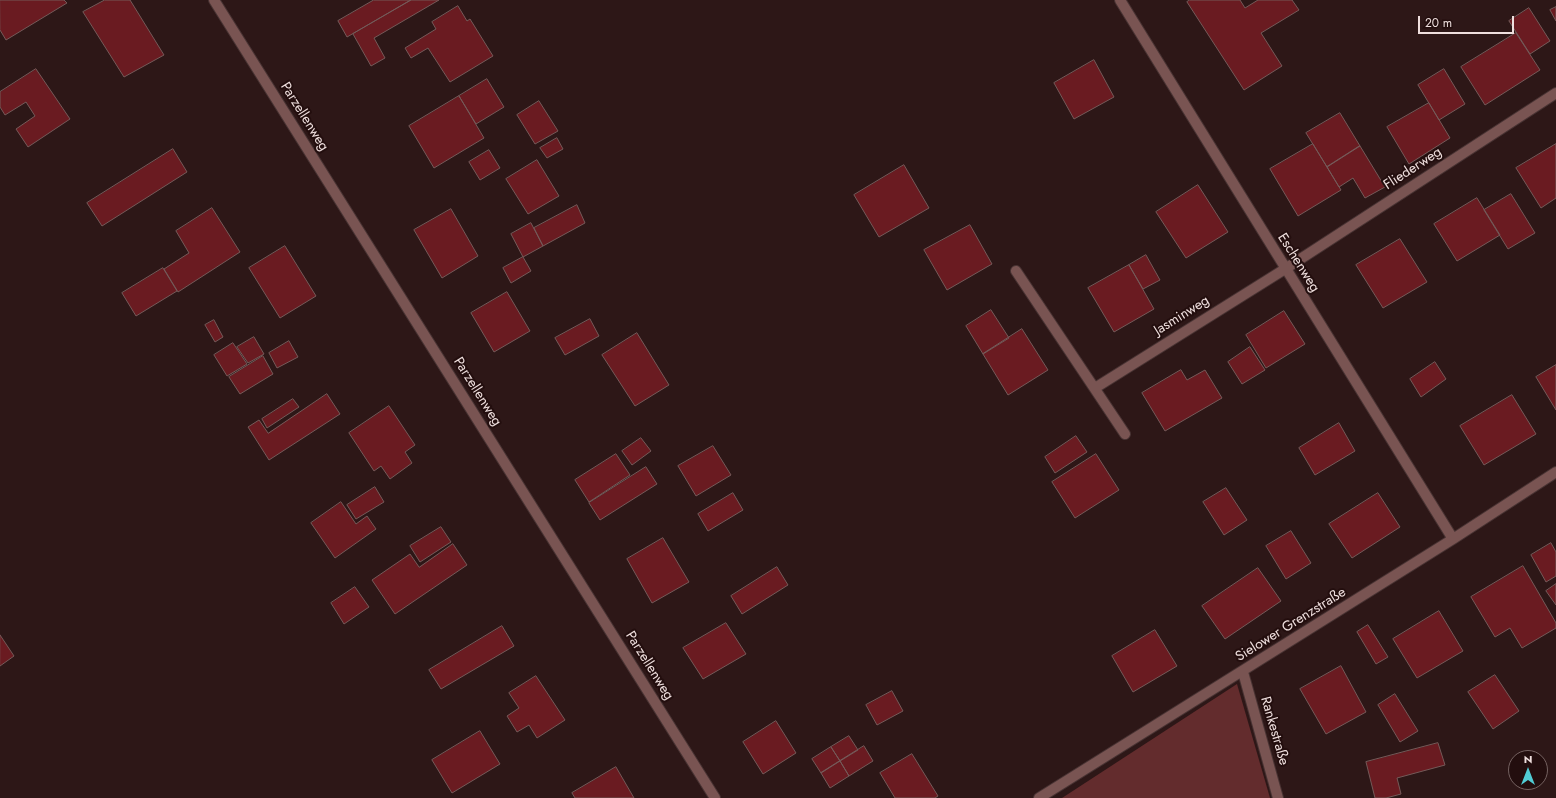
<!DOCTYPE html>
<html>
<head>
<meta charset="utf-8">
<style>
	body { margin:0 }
	#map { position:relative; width:1556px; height:798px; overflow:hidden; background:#2d1717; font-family:Jost,sans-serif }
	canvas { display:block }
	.north { position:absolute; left:1508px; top:750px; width:40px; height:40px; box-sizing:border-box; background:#230e0e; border:1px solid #756261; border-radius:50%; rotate:0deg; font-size:11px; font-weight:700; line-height:16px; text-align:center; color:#efdfde }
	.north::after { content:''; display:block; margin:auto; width:14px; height:18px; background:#51ccd4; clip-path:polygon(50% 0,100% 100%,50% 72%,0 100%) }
	.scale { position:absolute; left:1418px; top:16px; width:96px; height:18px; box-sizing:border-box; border:2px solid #efdfde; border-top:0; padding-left:5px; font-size:12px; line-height:14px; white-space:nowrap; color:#efdfde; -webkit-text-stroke:3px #230e0e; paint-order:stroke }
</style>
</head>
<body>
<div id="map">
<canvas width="1556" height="798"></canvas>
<div class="north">N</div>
<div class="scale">20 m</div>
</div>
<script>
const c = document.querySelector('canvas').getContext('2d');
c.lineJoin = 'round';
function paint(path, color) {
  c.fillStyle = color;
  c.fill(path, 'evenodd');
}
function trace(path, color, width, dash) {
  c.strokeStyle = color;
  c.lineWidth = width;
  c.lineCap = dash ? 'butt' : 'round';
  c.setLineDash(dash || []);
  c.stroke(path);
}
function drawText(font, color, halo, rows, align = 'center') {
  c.font = font + ' Jost,sans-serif';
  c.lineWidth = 4;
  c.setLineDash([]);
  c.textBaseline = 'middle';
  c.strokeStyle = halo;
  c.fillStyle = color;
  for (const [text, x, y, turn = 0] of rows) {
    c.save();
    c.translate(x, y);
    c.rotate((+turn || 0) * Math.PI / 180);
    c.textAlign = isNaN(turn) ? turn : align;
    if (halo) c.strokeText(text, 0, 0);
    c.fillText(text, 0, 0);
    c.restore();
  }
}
paint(new Path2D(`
	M 1237,684 L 1270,798 L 1062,798 Z`), '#632c2d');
const building = new Path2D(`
	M 0,0 L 64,0 L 67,3 L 6,40 L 0,30 Z
	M 105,0 L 130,0 L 164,55 L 124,77 L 83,12 Z
	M 374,0 L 411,0 L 347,37 L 338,21 Z
	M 411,0 L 439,0 L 374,38 L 385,58 L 371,66 L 353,34 Z
	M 1190,0 L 1240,0 L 1245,8 L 1258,0 L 1292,0 L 1299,10 L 1261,33 L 1282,66 L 1244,90 L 1187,2 Z
	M 458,6 L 467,21 L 470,19 L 493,56 L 450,82 L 428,48 L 411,58 L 405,48 L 436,29 L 432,22 Z
	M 1556,7 L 1556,21 L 1550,10 Z
	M 1529,8 L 1550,41 L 1530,54 L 1509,21 Z
	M 1516,33 L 1540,70 L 1485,105 L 1461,67 Z
	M 1094,60 L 1114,97 L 1074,119 L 1054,83 Z
	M 36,69 L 70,119 L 28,147 L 16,129 L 35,116 L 26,102 L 5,115 L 0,107 L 0,92 Z
	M 1444,69 L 1465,104 L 1439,120 L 1418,85 Z
	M 487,79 L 504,107 L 476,124 L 459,96 Z
	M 459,96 L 484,138 L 434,168 L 409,126 Z
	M 539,101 L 558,131 L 535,144 L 517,115 Z
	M 1429,103 L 1450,138 L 1409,164 L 1387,127 Z
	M 1340,113 L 1360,146 L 1327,167 L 1306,133 Z
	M 557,138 L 563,149 L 547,158 L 540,148 Z
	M 1313,144 L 1341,190 L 1298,216 L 1270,169 Z
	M 1556,144 L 1556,198 L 1541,208 L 1516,168 Z
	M 1360,146 L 1385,187 L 1365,198 L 1353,178 L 1339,187 L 1327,167 Z
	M 173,149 L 187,172 L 102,226 L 87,203 Z
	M 489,150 L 500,168 L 480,180 L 469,162 Z
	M 537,160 L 559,196 L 528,214 L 506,179 Z
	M 904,165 L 929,208 L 879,237 L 854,195 Z
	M 1198,185 L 1228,232 L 1186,258 L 1156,212 Z
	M 1511,194 L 1535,233 L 1508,249 L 1484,210 Z
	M 1477,198 L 1500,235 L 1457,261 L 1434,224 Z
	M 577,205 L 585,223 L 543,246 L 534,228 Z
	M 212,208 L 240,252 L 178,292 L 164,269 L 189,253 L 176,231 Z
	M 451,209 L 478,256 L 442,278 L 414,230 Z
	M 531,223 L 543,246 L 523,257 L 511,234 Z
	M 970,225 L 992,264 L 947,290 L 924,250 Z
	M 1400,239 L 1427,282 L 1383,308 L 1356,265 Z
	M 285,246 L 316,296 L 280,318 L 249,268 Z
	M 1146,255 L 1160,280 L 1143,289 L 1129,265 Z
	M 523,257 L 531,271 L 511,283 L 503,268 Z
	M 1129,265 L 1154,309 L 1114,332 L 1088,288 Z
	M 163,268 L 177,291 L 136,316 L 122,293 Z
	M 507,292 L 530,331 L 494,352 L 471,313 Z
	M 991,310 L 1009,338 L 983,354 L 966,326 Z
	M 1284,311 L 1305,344 L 1266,368 L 1246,335 Z
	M 590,319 L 599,336 L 565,355 L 555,338 Z
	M 214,320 L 223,337 L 215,342 L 205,325 Z
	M 1022,329 L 1048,370 L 1008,395 L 983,354 Z
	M 637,333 L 669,385 L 635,406 L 602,355 Z
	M 254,337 L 264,354 L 248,363 L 237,347 Z
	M 289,341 L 298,357 L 277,368 L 269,353 Z
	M 233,343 L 247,364 L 227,376 L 214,355 Z
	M 1250,347 L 1265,370 L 1242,384 L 1228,362 Z
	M 263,356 L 273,374 L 240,394 L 229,377 Z
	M 1435,362 L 1446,379 L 1421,397 L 1410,379 Z
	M 1556,365 L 1556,410 L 1536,377 Z
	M 1181,370 L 1187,380 L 1205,370 L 1222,398 L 1165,431 L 1142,393 Z
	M 327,394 L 340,414 L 269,460 L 248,427 L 259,420 L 268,433 Z
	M 1512,395 L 1536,434 L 1484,465 L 1460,426 Z
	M 293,399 L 299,407 L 267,428 L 262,419 Z
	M 389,406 L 415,445 L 405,452 L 412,463 L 390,479 L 381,466 L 374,471 L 349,433 Z
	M 1339,423 L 1355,451 L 1315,475 L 1299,448 Z
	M 1076,436 L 1087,452 L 1055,473 L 1045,457 Z
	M 641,438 L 651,451 L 632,465 L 622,451 Z
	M 713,446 L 731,475 L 696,496 L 678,466 Z
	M 616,454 L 630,475 L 589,502 L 575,480 Z
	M 1096,454 L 1119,490 L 1075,518 L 1052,482 Z
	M 646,467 L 657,484 L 600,520 L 589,503 Z
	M 375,487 L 384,502 L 356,519 L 347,505 Z
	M 1226,488 L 1247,520 L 1224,535 L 1203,502 Z
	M 733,493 L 743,510 L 708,531 L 698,514 Z
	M 1378,493 L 1400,527 L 1352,558 L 1329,524 Z
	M 341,502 L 356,524 L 367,516 L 376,529 L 335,558 L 311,523 Z
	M 441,527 L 451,542 L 420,562 L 410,546 Z
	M 1291,531 L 1311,563 L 1286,579 L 1266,546 Z
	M 663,538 L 689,582 L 652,603 L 627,559 Z
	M 1551,543 L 1556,552 L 1556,576 L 1546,582 L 1531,555 Z
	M 453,544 L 467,565 L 395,614 L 372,580 L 410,554 L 419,567 Z
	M 1523,566 L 1556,623 L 1556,628 L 1522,648 L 1510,628 L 1495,637 L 1471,597 Z
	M 777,567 L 788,585 L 742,614 L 731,596 Z
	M 1258,568 L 1281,601 L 1225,639 L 1202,606 Z
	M 1556,584 L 1556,605 L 1546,591 Z
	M 355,587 L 369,607 L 344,624 L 331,603 Z
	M 1439,611 L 1463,651 L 1417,678 L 1393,639 Z
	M 726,623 L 746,654 L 703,679 L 683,648 Z
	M 1368,625 L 1388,657 L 1376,664 L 1357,632 Z
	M 502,626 L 514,646 L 441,689 L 429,670 Z
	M 1155,630 L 1177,666 L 1133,692 L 1112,656 Z
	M 0,635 L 14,656 L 0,666 Z
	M 1341,666 L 1366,712 L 1326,734 L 1300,689 Z
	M 1495,675 L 1519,711 L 1493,729 L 1468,692 Z
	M 536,676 L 565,720 L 537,738 L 529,725 L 517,732 L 507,716 L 519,708 L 509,693 Z
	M 892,691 L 903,711 L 877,725 L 866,705 Z
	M 1395,694 L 1418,731 L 1400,742 L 1378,705 Z
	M 776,721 L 796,753 L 763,774 L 743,742 Z
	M 480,731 L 500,764 L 452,793 L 432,760 Z
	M 849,736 L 858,750 L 840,761 L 831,747 Z
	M 1438,743 L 1445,765 L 1397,778 L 1401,794 L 1386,798 L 1375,798 L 1366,762 Z
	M 864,746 L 873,761 L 849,776 L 840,761 Z
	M 831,747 L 840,761 L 821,773 L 812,759 Z
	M 912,754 L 938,796 L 935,798 L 895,798 L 880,773 Z
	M 840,761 L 849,776 L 830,788 L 821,773 Z
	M 616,767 L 634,798 L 575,798 L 572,793 Z`);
paint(building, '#6a1b21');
trace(building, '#755a59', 1);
const street = new Path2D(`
	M 214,0 L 715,798
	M 1120,0 L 1453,539
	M 1016,271 L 1125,434
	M 1095,388 L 1285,269 L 1556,93
	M 1243,672 L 1278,798
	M 1039,798 L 1453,539 L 1556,472`);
trace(street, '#483333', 12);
trace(street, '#795452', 10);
drawText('14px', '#efdfde', '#230e0e', [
	["Parzellenweg",304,117,58],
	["Fliederweg",1413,169,-33],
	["Eschenweg",1298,263,58],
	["Jasminweg",1182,316,-32],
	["Parzellenweg",477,392,58],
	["Sielower Grenzstraße",1291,625,-32],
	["Parzellenweg",649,666,58],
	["Rankestraße",1274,731,74]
]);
</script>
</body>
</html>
